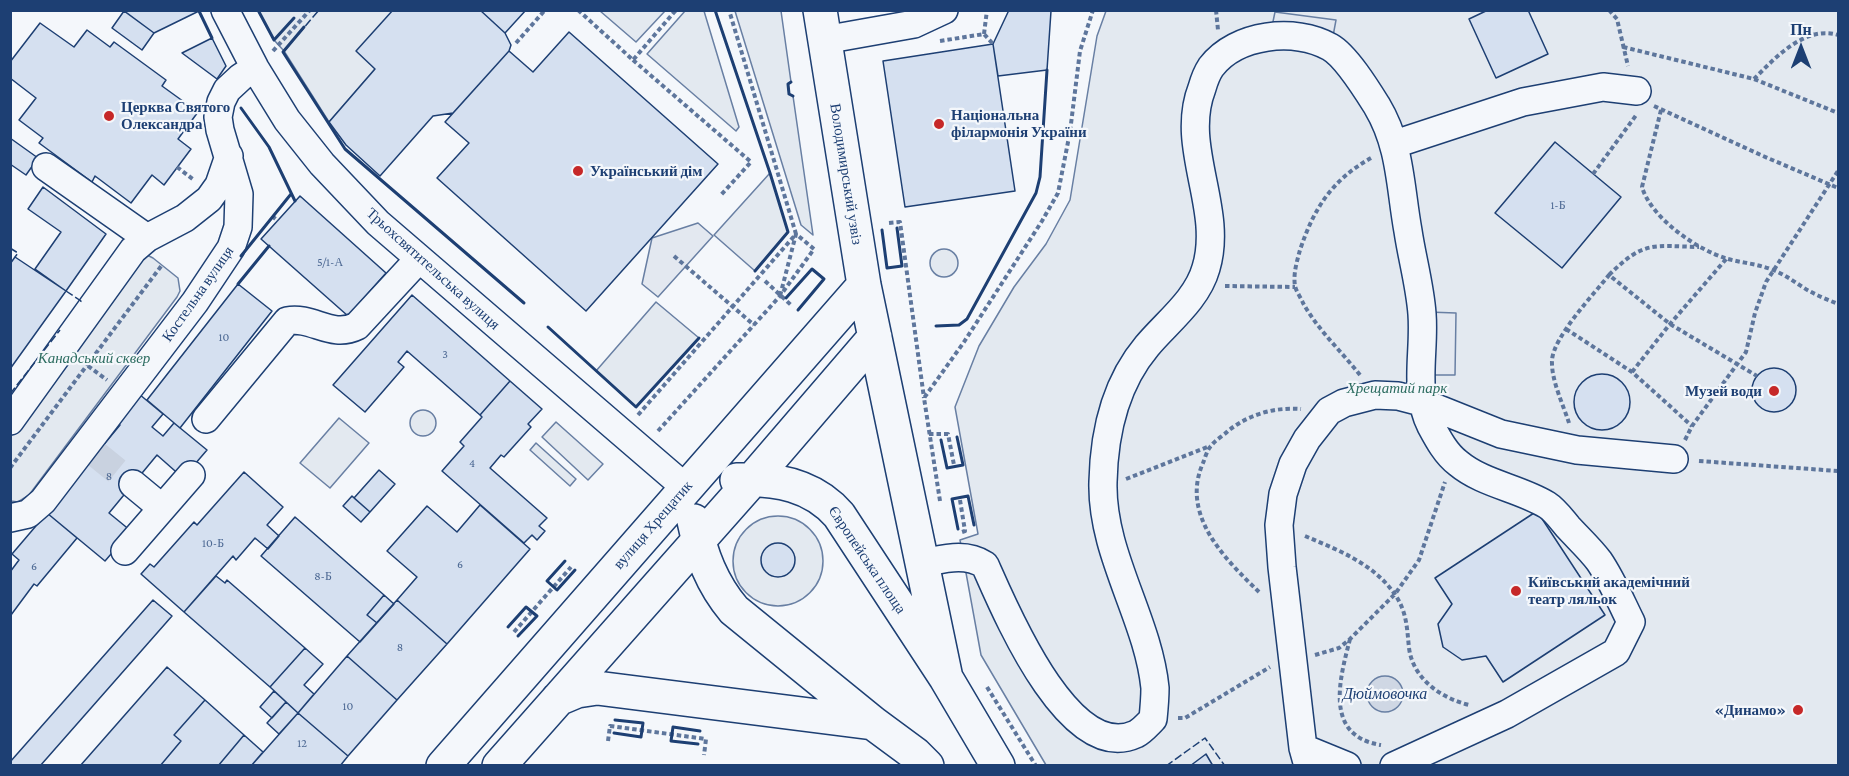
<!DOCTYPE html>
<html>
<head>
<meta charset="utf-8">
<style>
	body { margin:0 }
	#map { position:relative; width:1849px; height:776px; overflow:hidden; background:#f4f7fb; font-family:"Crimson Pro",serif }
	canvas { display:block }
	.frame { position:absolute; inset:0; border:12px solid #1d3f73; pointer-events:none }
	.north { position:absolute; left:1771px; top:18px; width:60px; height:60px; -webkit-text-stroke:4px #f4f7fb; paint-order:stroke; rotate:0deg; font-size:16px; font-weight:700; line-height:24px; text-align:center; color:#1d3f73 }
	.north::after { content:''; display:block; margin:auto; width:21px; height:27px; background:#1d3f73; clip-path:polygon(50% 0,100% 100%,50% 72%,0 100%) }
</style>
</head>
<body>
<div id="map">
<canvas width="1849" height="776"></canvas>
<div class="frame"></div>
<div class="north">Пн</div>
</div>
<script>
const c = document.querySelector('canvas').getContext('2d');
c.lineJoin = 'round';
function paint(path, color) {
  c.fillStyle = color;
  c.fill(path, 'evenodd');
}
function trace(path, color, width, dash) {
  c.strokeStyle = color;
  c.lineWidth = width;
  c.lineCap = dash ? 'butt' : 'round';
  c.setLineDash(dash || []);
  c.stroke(path);
}
function drawText(font, color, halo, rows, align = 'center') {
  c.font = font + ' "Crimson Pro",serif';
  c.lineWidth = 4.5;
  c.setLineDash([]);
  c.textBaseline = 'middle';
  c.strokeStyle = halo;
  c.fillStyle = color;
  for (const [text, x, y, turn = 0] of rows) {
    c.save();
    c.translate(x, y);
    c.rotate((+turn || 0) * Math.PI / 180);
    c.textAlign = isNaN(turn) ? turn : align;
    if (halo) c.strokeText(text, 0, 0);
    c.fillText(text, 0, 0);
    c.restore();
  }
}
const green = new Path2D(`
	M 258,11 L 393,11 L 375,69 L 329,122 L 284,51 L 274,40 Z
	M 600,11 L 665,11 L 636,42 Z
	M 685,11 L 704,11 L 739,127 L 736,131 L 647,54 Z
	M 735,11 L 781,11 L 791,82 L 788,84 L 789,94 L 793,96 L 813,235 L 801,225 Z
	M 1106,11 L 1838,11 L 1838,765 L 1046,765 L 981,655 L 960,540 L 978,534 L 955,407 L 979,346 L 1014,287 L 1046,244 L 1070,200 L 1097,36 Z
	M 770,173 L 788,232 L 755,271 L 714,235 Z
	M930 263a14 14 0 1 1 28 0a14 14 0 1 1-28 0Z
	M 147,255 L 153,258 L 178,278 L 180,291 L 177,297 L 29,495 L 18,502 L 11,501 L 10,420 L 128,262 Z
	M 656,302 L 699,338 L 636,407 L 596,371 Z
	M410 423a13 13 0 1 1 26 0a13 13 0 1 1-26 0Z
	M 339,418 L 369,443 L 330,488 L 300,463 Z
	M 556,422 L 603,464 L 588,480 L 542,437 Z
	M 536,443 L 576,479 L 570,486 L 530,450 Z
	M733 561a45 45 0 1 1 90 0a45 45 0 1 1-90 0Z`);
paint(green, '#e3e9f0');
trace(green, '#687fa3', 1.5);
const parking = new Path2D(`
	M 1275,12 L 1336,20 L 1331,47 L 1270,36 Z
	M 698,223 L 713,236 L 658,297 L 642,284 L 652,238 Z
	M 1428,312 L 1456,313 L 1455,375 L 1427,375 Z`);
paint(parking, '#e3e8f0');
trace(parking, '#687fa3', 1.5);
const water = new Path2D(`
	M1367 694a18 18 0 1 1 36 0a18 18 0 1 1-36 0Z`);
paint(water, '#cfd7e4');
trace(water, '#687fa3', 1.5);
const building = new Path2D(`
	M 123,10 L 198,10 L 199,11 L 154,33 Z
	M 393,10 L 480,10 L 505,33 L 511,45 L 509,51 L 453,113 L 433,116 L 380,176 L 346,145 L 329,122 L 375,69 L 356,51 Z
	M 480,10 L 526,10 L 505,33 Z
	M 1009,10 L 1051,11 L 1047,70 L 998,76 L 993,44 Z
	M 1488,10 L 1528,10 L 1548,54 L 1496,78 L 1469,19 Z
	M 124,11 L 154,33 L 142,50 L 112,28 Z
	M 40,23 L 74,47 L 87,30 L 110,47 L 114,42 L 166,80 L 162,86 L 198,112 L 178,139 L 191,149 L 164,185 L 152,175 L 131,203 L 95,176 L 92,182 L 39,143 L 43,138 L 19,120 L 36,98 L 10,78 L 10,62 Z
	M 569,32 L 718,164 L 586,311 L 437,178 L 469,143 L 445,122 L 509,51 L 533,72 Z
	M 212,38 L 226,66 L 217,79 L 182,53 Z
	M 993,44 L 1015,191 L 905,207 L 883,61 Z
	M 10,138 L 38,158 L 26,175 L 10,164 Z
	M 1555,142 L 1621,197 L 1562,268 L 1495,213 Z
	M 43,187 L 106,234 L 66,291 L 35,269 L 61,232 L 28,209 Z
	M 300,196 L 386,273 L 348,316 L 261,239 Z
	M 15,257 L 66,291 L 10,369 L 10,264 Z
	M 238,284 L 272,311 L 180,428 L 147,400 Z
	M 412,295 L 510,381 L 480,415 L 407,351 L 398,362 L 404,367 L 365,412 L 333,385 Z
	M1752 390a22 22 0 1 1 44 0a22 22 0 1 1-44 0Z
	M1574 402a28 28 0 1 1 56 0a28 28 0 1 1-56 0Z
	M 510,381 L 542,409 L 528,424 L 531,427 L 504,457 L 501,455 L 490,468 L 547,518 L 539,526 L 545,531 L 537,540 L 532,535 L 524,543 L 442,471 L 464,446 L 460,442 L 482,417 L 480,415 Z
	M 139,394 L 163,414 L 152,427 L 163,436 L 174,423 L 207,450 L 183,478 L 157,455 L 109,513 L 131,531 L 105,561 L 47,513 L 120,425 L 116,421 Z
	M 379,470 L 395,484 L 370,512 L 354,498 Z
	M 244,472 L 283,507 L 267,525 L 279,536 L 268,549 L 255,538 L 236,560 L 233,556 L 184,612 L 141,574 L 150,564 L 154,567 L 194,522 L 197,525 Z
	M 352,496 L 370,512 L 361,522 L 343,506 Z
	M 480,505 L 530,549 L 447,644 L 397,600 L 417,577 L 387,551 L 427,506 L 457,532 Z
	M 1537,511 L 1605,615 L 1503,682 L 1486,656 L 1462,660 L 1443,647 L 1438,624 L 1452,604 L 1435,578 Z
	M 47,513 L 77,538 L 37,586 L 34,584 L 11,615 L 10,572 L 19,560 L 12,554 Z
	M 295,517 L 384,595 L 367,615 L 377,623 L 360,642 L 261,556 Z
	M761 560a17 17 0 1 1 34 0a17 17 0 1 1-34 0Z
	M 216,576 L 225,583 L 227,580 L 305,648 L 270,687 L 184,612 Z
	M 384,595 L 394,604 L 377,623 L 367,615 Z
	M 153,600 L 172,616 L 40,766 L 10,766 L 10,762 Z
	M 397,600 L 447,644 L 397,700 L 347,656 Z
	M 305,648 L 323,664 L 304,685 L 314,694 L 298,713 L 270,687 Z
	M 347,656 L 397,700 L 348,756 L 298,713 Z
	M 167,667 L 205,700 L 174,735 L 181,741 L 160,766 L 80,766 Z
	M 274,691 L 286,702 L 272,718 L 260,707 Z
	M 205,700 L 244,735 L 218,766 L 160,766 L 181,741 L 174,735 Z
	M 286,702 L 298,713 L 279,734 L 267,723 Z
	M 298,713 L 348,756 L 340,766 L 251,766 Z
	M 244,735 L 263,752 L 251,766 L 218,766 Z
	M 1206,754 L 1213,766 L 1190,766 Z`);
paint(building, '#d5e0f0');
trace(building, '#1d3f73', 1.5);
trace(new Path2D(`
	M 96,454 L 133,484`), '#c9d2e0', 27, [27, 14]);
const minor = new Path2D(`
	M 225,10 L 255,68 L 287,120 L 322,164 L 378,223 L 686,488
	M 824,40 L 914,24 L 944,10
	M 1395,144 L 1523,102 L 1603,87 L 1637,91
	M 46,167 L 147,238
	M 206,419 L 287,321 C 313,316 331,339 357,326 L 419,259
	M 10,421 L 133,250 L 147,238 L 185,218 L 209,199 L 219,185 L 229,156
	M 133,484 L 162,508
	M 10,518 L 28,514 L 43,501 L 195,302 L 231,248 L 238,227 L 239,194 L 220,130 L 218,117 L 221,102 L 227,90 L 241,77 L 255,68
	M 125,551 L 191,475
	M 922,563 C 944,559 965,552 985,565 C 1005,610 1069,765 1136,734 C 1142,731 1148,724 1153,719 C 1154,709 1155,698 1155,688 C 1148,618 1101,554 1103,482 C 1104,434 1115,384 1147,346 C 1167,322 1197,300 1206,268 C 1224,208 1179,147 1202,88 C 1204,81 1207,73 1211,67 C 1236,34 1295,27 1330,47 C 1346,56 1367,90 1377,106 C 1401,146 1400,187 1408,231 C 1412,258 1420,286 1422,314 C 1425,353 1413,390 1431,426 C 1438,439 1446,454 1458,463 C 1483,484 1519,488 1547,505 C 1555,510 1562,520 1568,527 C 1578,538 1590,549 1599,561 C 1612,580 1621,602 1631,622 L 1616,652 L 1507,714 L 1394,766
	M 1303,748 L 1347,766
	M 1308,766 L 1303,748 L 1282,567 L 1279,525 L 1283,494 L 1293,464 L 1307,439 L 1329,411 L 1344,403 L 1375,395 L 1398,396 L 1421,402 L 1501,434 L 1577,450 L 1674,459`);
const major = new Path2D(`
	M 820,10 L 864,285 L 946,678
	M 737,480 C 776,478 813,485 839,515 L 946,678 L 998,766
	M 694,521 C 701,555 712,584 734,610 L 873,723 L 915,754 L 927,766
	M 558,699 L 577,691 L 597,688 L 873,723
	M 443,766 L 864,285
	M 499,766 L 753,479 L 875,337`);
trace(minor, '#1d3f73', 30);
trace(major, '#1d3f73', 36);
trace(new Path2D(`
	M 578,10 L 633,60 L 676,10
	M 1216,10 L 1218,30
	M 1609,10 L 1617,19 L 1628,66
	M 984,34 L 987,10
	M 940,41 L 984,34 L 993,44
	M 516,43 L 545,10
	M 1623,47 L 1754,79 L 1838,113
	M 273,51 L 310,10
	M 633,60 L 751,162 L 720,196
	M 1754,79 C 1775,58 1805,25 1838,35
	M 1654,106 L 1763,156 L 1838,188
	M 1661,110 L 1642,187 C 1651,218 1697,250 1728,259 C 1743,263 1758,264 1773,270 C 1783,274 1792,280 1801,286 C 1813,294 1826,299 1838,304
	M 177,167 L 194,180
	M 1593,174 L 1637,114
	M 272,216 L 278,221
	M 889,223 L 900,222 L 924,398
	M 674,256 L 754,325
	M 1609,275 C 1644,240 1653,246 1699,247
	M 765,281 L 791,305
	M 1225,286 L 1295,287
	M 1566,329 L 1632,372 L 1692,426
	M 88,366 L 107,380
	M 1632,372 L 1670,324 L 1727,258
	M 1360,375 C 1341,351 1318,330 1303,303 C 1301,298 1296,291 1295,286 C 1293,274 1297,261 1300,250 C 1314,208 1332,180 1371,158
	M 638,415 L 796,234 L 729,10
	M 1569,423 C 1563,404 1551,380 1552,360 C 1554,336 1594,294 1609,275 L 1670,324 L 1757,376
	M 658,431 L 780,296 L 814,249 L 796,234 L 780,296
	M 929,434 L 948,434 L 954,465
	M 1685,440 L 1692,426 L 1746,352 L 1755,313 L 1766,282 L 1838,171
	M 1699,461 L 1838,471
	M 10,468 L 162,265
	M 1126,479 L 1210,446
	M 960,500 L 965,531 L 962,532
	M 940,501 L 924,398 L 964,342 L 1042,221 L 1058,193 L 1070,132 L 1080,51 L 1093,10
	M 1305,536 C 1338,550 1375,564 1396,596 C 1407,613 1407,629 1409,648 C 1413,679 1441,698 1469,705
	M 1259,592 C 1225,559 1180,515 1203,463 C 1205,458 1207,450 1211,446 C 1215,440 1223,436 1228,431 C 1249,414 1275,407 1301,409
	M 514,632 L 571,567
	M 1350,639 C 1340,678 1323,736 1381,745
	M 1315,655 L 1339,648 L 1350,639 L 1395,594 L 1419,560 L 1445,482
	M 987,687 L 1036,766
	M 1178,718 L 1185,718 L 1270,667
	M 608,741 L 610,726 L 706,739 L 704,755`), '#5e769c', 4, [4.5, 3]);
trace(minor, '#f4f7fb', 27);
trace(major, '#f4f7fb', 33);
trace(new Path2D(`
	M 284,51 L 319,10
	M 10,248 L 18,253 L 15,257
	M 66,291 L 81,301 L 80,303
	M 10,394 L 60,330
	M 1166,766 L 1205,738 L 1225,766`), '#1d3f73', 1.5, [8, 3]);
trace(new Path2D(`
	M 258,10 L 274,40 L 294,18
	M 715,10 L 770,173 L 788,232 L 755,271
	M 199,11 L 212,38
	M 304,27 L 283,52 L 345,149 L 524,303
	M 791,82 L 788,84 L 789,94 L 793,96
	M 241,108 L 269,147 L 295,201
	M 882,230 L 887,268 L 902,266 L 897,228
	M 241,256 L 291,194
	M 238,284 L 269,246
	M 786,298 L 812,269 L 824,279 L 798,310
	M 936,326 L 959,325 L 967,319 L 1036,193 L 1040,177 L 1047,70
	M 548,327 L 636,407 L 699,338
	M 941,440 L 947,468 L 963,465 L 957,437
	M 958,529 L 952,499 L 968,496 L 974,525
	M 565,561 L 547,581 L 557,590 L 575,570
	M 508,627 L 526,607 L 537,616 L 518,636
	M 614,733 L 641,737 L 643,723 L 615,720
	M 698,744 L 671,741 L 673,727 L 700,731`), '#1d3f73', 3);
for (const [x, y, r, color] of [
	[109,116,6,"#c62828"],
	[939,124,6,"#c62828"],
	[578,171,6,"#c62828"],
	[1774,391,6,"#c62828"],
	[1516,591,6,"#c62828"],
	[1798,710,6,"#c62828"]
]) {
  const dot = new Path2D();
  dot.arc(x, y, r, 0, 2 * Math.PI);
  c.fillStyle = color;
  c.fill(dot);
  trace(dot, '#f4f7fb', 2);
}
drawText('12px', '#4b6792', null, [
	["1-Б",1558,205],
	["5/1-А",330,262],
	["10",224,337],
	["3",445,354],
	["4",472,463],
	["8",109,476],
	["10-Б",213,543],
	["6",460,564],
	["6",34,566],
	["8-Б",323,576],
	["8",400,647],
	["10",348,706],
	["12",302,743]
]);
drawText('bold 15px', '#1d3f73', '#f4f7fb', [
	["Церква Святого",121,107],
	["Олександра",121,124],
	["Національна",951,115],
	["філармонія України",951,132],
	["Український дім",590,171],
	["Музей води",1762,391,"right"],
	["Київський академічний",1528,582],
	["театр ляльок",1528,599],
	["«Динамо»",1786,710,"right"]
], 'left');
drawText('15px', '#1d3f73', '#f4f7fb', [
	["Володимирський узвіз",846,174,81],
	["Трьохсвятительська вулиця",433,269,42],
	["Костельна вулиця",198,294,-55],
	["вулиця Хрещатик",653,525,-49],
	["Європейська площа",867,560,56]
]);
drawText('italic 15px', '#2c6c60', '#f4f7fb', [
	["Канадський сквер",94,358],
	["Хрещатий парк",1397,388]
]);
drawText('italic 16px', '#1d3f73', '#f4f7fb', [
	["Дюймовочка",1385,694]
]);
</script>
</body>
</html>
